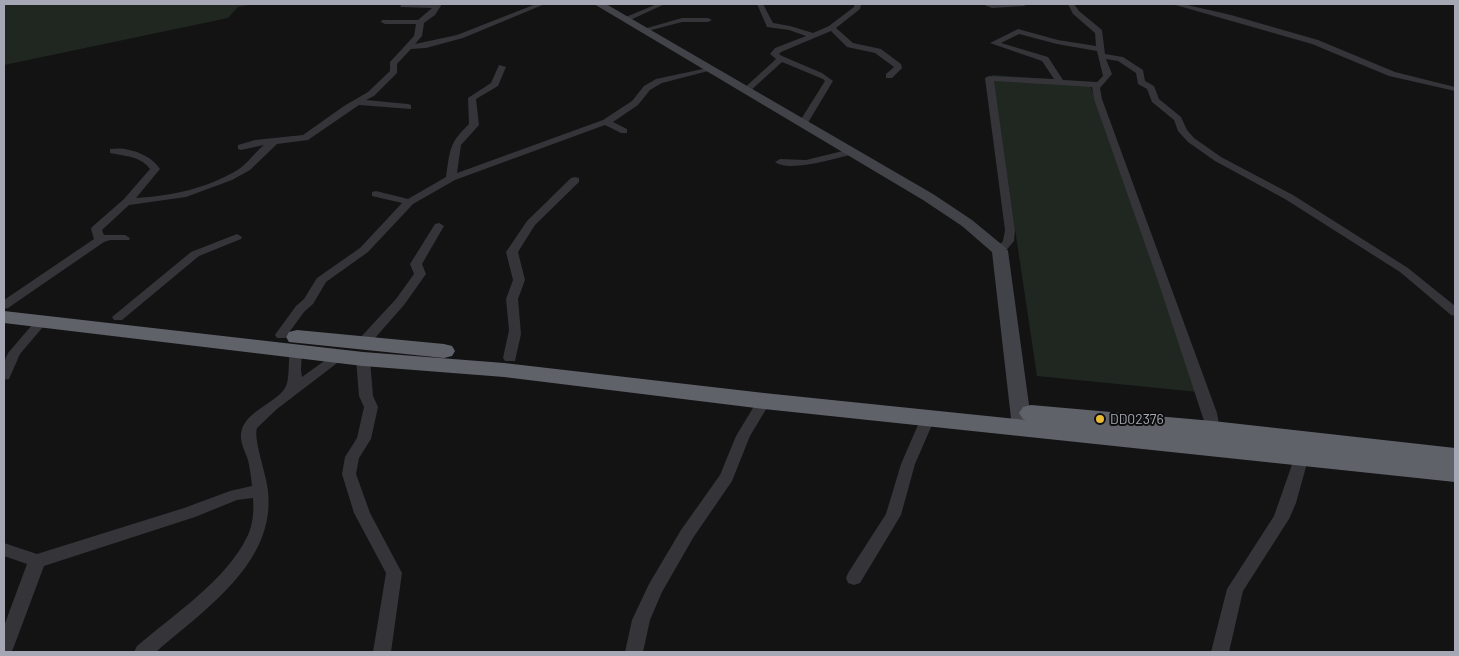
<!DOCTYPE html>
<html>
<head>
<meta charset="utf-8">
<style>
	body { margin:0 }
	#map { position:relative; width:1459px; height:656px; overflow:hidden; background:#131314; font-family:Barlow,sans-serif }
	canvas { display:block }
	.frame { position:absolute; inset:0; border:5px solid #a5a8b4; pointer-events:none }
</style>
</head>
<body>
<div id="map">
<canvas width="1459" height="656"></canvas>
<div class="frame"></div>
</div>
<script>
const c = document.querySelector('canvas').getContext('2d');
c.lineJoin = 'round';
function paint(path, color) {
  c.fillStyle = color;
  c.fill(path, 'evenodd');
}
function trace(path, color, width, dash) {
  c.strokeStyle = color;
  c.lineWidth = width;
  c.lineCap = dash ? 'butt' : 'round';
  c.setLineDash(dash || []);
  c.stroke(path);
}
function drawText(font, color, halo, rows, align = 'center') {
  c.font = font + ' Barlow,sans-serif';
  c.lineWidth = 4;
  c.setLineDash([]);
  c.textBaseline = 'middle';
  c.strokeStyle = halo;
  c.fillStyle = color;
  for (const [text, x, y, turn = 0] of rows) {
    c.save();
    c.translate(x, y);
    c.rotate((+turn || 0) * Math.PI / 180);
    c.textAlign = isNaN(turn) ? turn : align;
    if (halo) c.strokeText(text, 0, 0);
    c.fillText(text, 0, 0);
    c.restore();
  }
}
paint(new Path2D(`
	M 4,4 L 254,4 L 238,7 L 228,18 L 4,65 Z
	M 992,75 L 1089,82 L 1198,392 L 1037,376 Z`), '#1f2720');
paint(new Path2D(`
	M 403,4 L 442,4 L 435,15 L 424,23 L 422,36 L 415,44 L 457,35 L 536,4 L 545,4 L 463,38 L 426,48 L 411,49 L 397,64 L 397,73 L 374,96 L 366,100 L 408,104 L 411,105 L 411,109 L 359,105 L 308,140 L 277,144 L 250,170 L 232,180 L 186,197 L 129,205 L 102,230 L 104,235 L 125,235 L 130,238 L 129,240 L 110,240 L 104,242 L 8,308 L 4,309 L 4,300 L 94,239 L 91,229 L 92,227 L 124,199 L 150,169 C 141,156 124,156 110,153 L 110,149 C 126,146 151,154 160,169 L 136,198 C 171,196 209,188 239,169 C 249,162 255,152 264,145 L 241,150 L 238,149 L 238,145 L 255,140 L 303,135 L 344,106 L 368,92 L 390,71 L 390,62 L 414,36 L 416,24 L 385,24 L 381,22 L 382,20 L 418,20 L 432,8 L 401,7 L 400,6 Z
	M 657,4 L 665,4 L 628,21 L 621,19 Z
	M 757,4 L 763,4 L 773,23 L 790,26 L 813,33 L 829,26 L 854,7 L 855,4 L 861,4 L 860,9 L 836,28 L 853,43 L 881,49 L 901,64 L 902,68 L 892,78 L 886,78 L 886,74 L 894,67 L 875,53 L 847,47 L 831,31 L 781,52 L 779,54 L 782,56 L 822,73 L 833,81 L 806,126 L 800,126 L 798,124 L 825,81 L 823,79 L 782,62 L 748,93 L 741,91 L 776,59 L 770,54 L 775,48 L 806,36 L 789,30 L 767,27 Z
	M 982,4 L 1027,4 L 1024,6 L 992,8 Z
	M 1068,4 L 1074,4 L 1079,11 L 1102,30 L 1105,54 L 1123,57 L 1143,70 L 1145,81 L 1154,86 L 1159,99 L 1181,117 L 1187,130 L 1194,138 L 1221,157 L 1293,195 L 1408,268 L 1455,306 L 1455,316 L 1451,315 L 1400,272 L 1285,199 L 1215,161 L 1188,142 L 1178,131 L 1174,120 L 1152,102 L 1147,89 L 1138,84 L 1136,73 L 1118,61 L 1106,59 L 1112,74 L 1100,88 L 1102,99 L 1217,413 L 1220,429 L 1218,433 L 1208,433 L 1158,281 L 1094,99 L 1092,87 L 994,81 L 1015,230 L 1014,241 L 1004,253 L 996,253 L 994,251 L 1003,241 L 1005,230 L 985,78 L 989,76 L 1054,79 L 1042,61 L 990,43 L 1018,29 L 1058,40 L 1096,46 L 1095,33 L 1073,14 ZM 1019,34 L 1057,44 L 1097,51 L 1103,76 L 1097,82 L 1063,80 L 1048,57 L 1001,43 Z
	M 1172,4 L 1183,4 L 1231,15 L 1318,40 L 1395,72 L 1455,87 L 1455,91 L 1389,76 L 1312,44 Z
	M 682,18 L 708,18 L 712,20 L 708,22 L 682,22 L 644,32 L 640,30 Z
	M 499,65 L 506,67 L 498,86 L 476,99 L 479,125 L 461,145 L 457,173 L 603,120 L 632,101 L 644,86 L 656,79 L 712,67 L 716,69 L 662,83 L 650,90 L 638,105 L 613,122 L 627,129 L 627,133 L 621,133 L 605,125 L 455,180 L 413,204 L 368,252 L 326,282 L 313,304 L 304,312 L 285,338 L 277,338 L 275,335 L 277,332 L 296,306 L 304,299 L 317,278 L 360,248 L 402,203 L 372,196 L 372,192 L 376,191 L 408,199 L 446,177 C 450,150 449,143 469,124 L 468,98 L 491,83 Z
	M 851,149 L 854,150 L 854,154 C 837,158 789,173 775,162 L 780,159 L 806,160 Z
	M 575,177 L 579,178 L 579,182 L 535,225 L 518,252 L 525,280 L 518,299 L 521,334 L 515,361 L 505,361 L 503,358 L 509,330 L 506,299 L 513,280 L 506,252 L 527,221 L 571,178 Z
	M 439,223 L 444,226 L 422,264 L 426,274 L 404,305 L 368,346 L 358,346 L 357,343 L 358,340 L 396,299 L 414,274 L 410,264 L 435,224 Z
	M 237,234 L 242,237 L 241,239 L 199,256 L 122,320 L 114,320 L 112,317 L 191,252 Z
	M 42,317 L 48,321 L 20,354 L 9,379 L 4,380 L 4,362 L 8,353 L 38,318 Z
	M 296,347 L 302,351 L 301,370 L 302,377 L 334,354 L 344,354 L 345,357 L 277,409 L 257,428 C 253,439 267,476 268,491 C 276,563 204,610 156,652 L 134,652 L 137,646 C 173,615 227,580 248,535 C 253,524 254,510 253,498 L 237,500 L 195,517 L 44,566 L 13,649 L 11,652 L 4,652 L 4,626 L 27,564 L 4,556 L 4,543 L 37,554 L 184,508 L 230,491 L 252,486 C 251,477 250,468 248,460 C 245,451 240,443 241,434 C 243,412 275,404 285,388 C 290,381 288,361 290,351 Z
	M 363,355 L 370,359 L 373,396 L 378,407 L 371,439 L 359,458 L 356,474 L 370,513 L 402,573 L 391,652 L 373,652 L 386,573 L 354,513 L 342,474 L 345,457 L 357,438 L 364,407 L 359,396 L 356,359 Z
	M 764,396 L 769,398 L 771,401 L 750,436 L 732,481 L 693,538 L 662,592 L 650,620 L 643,652 L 625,652 L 632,620 L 649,584 L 681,530 L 720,475 L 736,436 L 759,398 Z
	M 928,413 L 933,415 L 935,418 L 915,464 L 901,515 L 860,583 L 854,585 L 848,583 L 846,578 L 848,573 L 886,514 L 901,464 L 921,418 L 923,415 Z
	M 1302,451 L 1307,452 L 1309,456 L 1296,503 L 1289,519 L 1243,591 L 1229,652 L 1211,652 L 1227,589 L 1274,516 L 1295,456 L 1297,452 Z`), '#343439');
paint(new Path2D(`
	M 594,4 L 606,4 L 933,194 L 972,220 L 1006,248 L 1008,251 L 1032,427 L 1029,432 L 1022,434 L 1015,432 L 1012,427 L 992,252 L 962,226 L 923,200 Z`), '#424349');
paint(new Path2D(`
	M 4,311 L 363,352 L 504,363 L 764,393 L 1026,420 L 1023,419 L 1019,413 L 1023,407 L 1031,405 L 1213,421 L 1455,448 L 1455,482 L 764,409 L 504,377 L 363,366 L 4,323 Z
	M 297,330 L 444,344 L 452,346 L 455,351 L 452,356 L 444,358 L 289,342 L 286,337 L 289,332 Z`), '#60626a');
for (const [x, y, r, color] of [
	[1100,419,5,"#ebba34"]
]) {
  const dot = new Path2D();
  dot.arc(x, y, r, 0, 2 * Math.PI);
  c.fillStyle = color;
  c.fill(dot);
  trace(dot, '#0e0e0f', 2);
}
drawText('14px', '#a5a8b4', '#0e0e0f', [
	["DD02376",1110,419]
], 'left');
</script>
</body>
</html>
